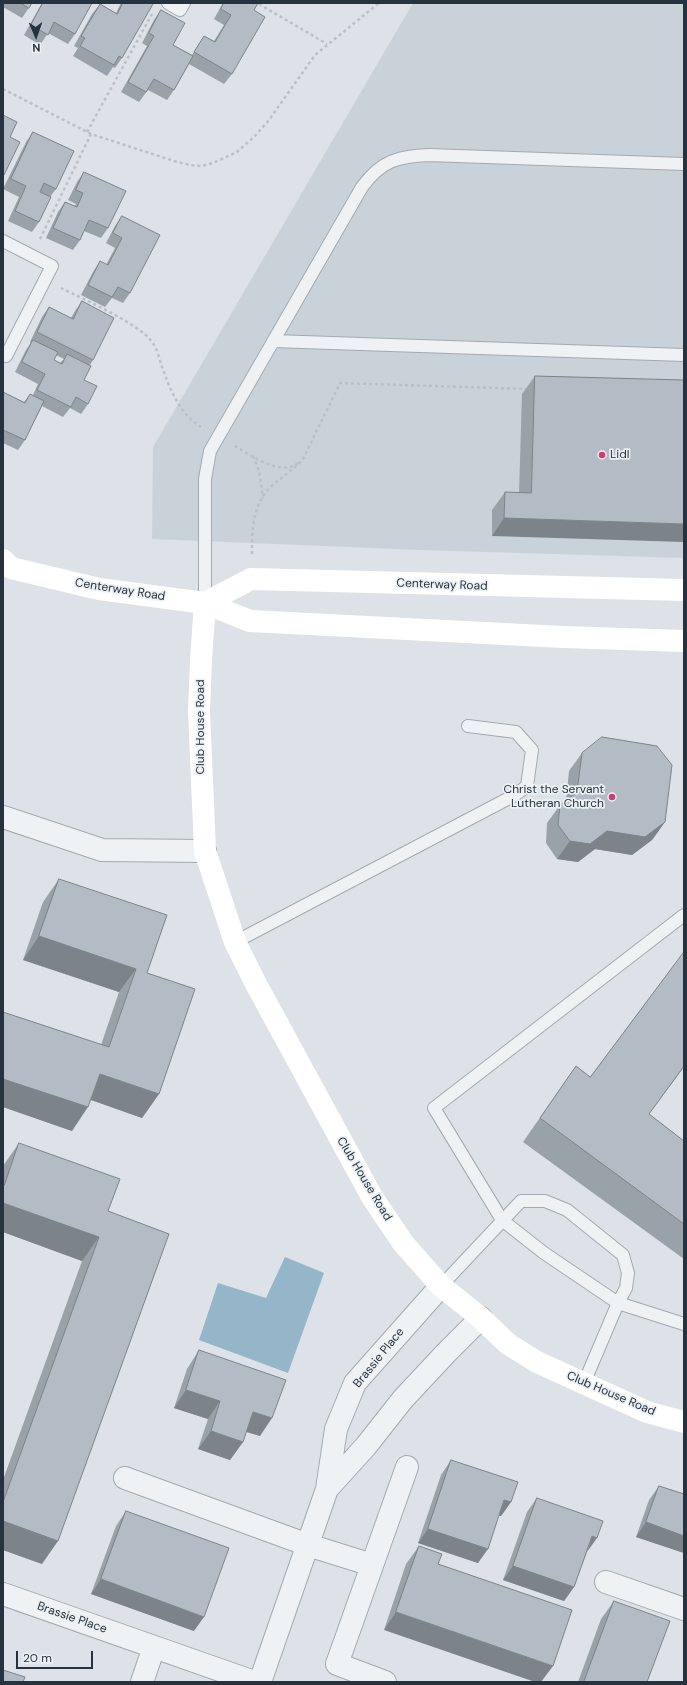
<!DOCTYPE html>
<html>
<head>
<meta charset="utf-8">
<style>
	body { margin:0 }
	#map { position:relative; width:687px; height:1685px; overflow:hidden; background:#dce2e7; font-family:"DM Sans",sans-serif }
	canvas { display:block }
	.frame { position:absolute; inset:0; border:4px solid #26323e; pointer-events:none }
	.north { position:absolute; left:16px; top:16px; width:40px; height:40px; -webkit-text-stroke:3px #ecf1f5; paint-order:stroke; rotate:178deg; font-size:11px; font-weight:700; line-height:16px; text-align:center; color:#26323e }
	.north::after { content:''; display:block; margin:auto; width:14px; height:18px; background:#26323e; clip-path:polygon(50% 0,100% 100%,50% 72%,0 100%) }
	.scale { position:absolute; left:16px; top:1651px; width:77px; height:18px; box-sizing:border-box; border:2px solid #26323e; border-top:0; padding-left:5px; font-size:12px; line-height:14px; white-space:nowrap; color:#26323e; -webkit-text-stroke:3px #ecf1f5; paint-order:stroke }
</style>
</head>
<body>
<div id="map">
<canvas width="687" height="1685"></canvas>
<div class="frame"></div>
<div class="north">N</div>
<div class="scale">20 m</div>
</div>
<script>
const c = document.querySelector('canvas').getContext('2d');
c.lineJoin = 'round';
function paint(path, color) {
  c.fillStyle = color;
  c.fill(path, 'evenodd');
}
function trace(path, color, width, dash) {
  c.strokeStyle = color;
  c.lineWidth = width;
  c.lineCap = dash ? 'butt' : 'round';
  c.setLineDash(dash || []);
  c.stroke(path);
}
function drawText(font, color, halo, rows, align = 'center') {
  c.font = font + ' "DM Sans",sans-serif';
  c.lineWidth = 3.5;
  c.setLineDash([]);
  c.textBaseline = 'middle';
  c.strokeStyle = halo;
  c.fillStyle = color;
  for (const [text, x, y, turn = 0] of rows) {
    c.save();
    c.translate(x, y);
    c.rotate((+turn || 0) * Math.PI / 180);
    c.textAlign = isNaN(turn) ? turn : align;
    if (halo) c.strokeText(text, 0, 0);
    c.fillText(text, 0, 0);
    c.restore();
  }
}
paint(new Path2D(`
	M 413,3 L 684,3 L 684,558 L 421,550 L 152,539 L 153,447 Z`), '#cad2d9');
paint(new Path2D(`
	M 285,1257 L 324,1273 L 288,1373 L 199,1340 L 218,1283 L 266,1298 Z`), '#95b6c9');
const lane = new Path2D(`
	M 168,3 L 180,10 L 184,3
	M 3,241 L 52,266 L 6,356 L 3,354
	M 273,341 L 684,355
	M 205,603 L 205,479 L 210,451 L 362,187 C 381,161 398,156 429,155 L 684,164
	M 684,915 L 434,1108 L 502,1220 L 544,1253 L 618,1303 L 684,1324
	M 235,942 L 515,795 L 527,786 L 532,750 L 516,732 L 468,726
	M 441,1286 L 521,1201 L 545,1201 L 567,1210 L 623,1255 L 628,1273 L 626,1288 L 618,1303 L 584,1383`);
const street = new Path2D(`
	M 3,817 L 102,850 L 205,851
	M 125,1478 L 308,1545 L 372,1565
	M 327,1489 L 366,1446 L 403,1399 L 446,1353 L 481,1318
	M 606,1582 L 684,1609
	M 3,1594 L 254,1682
	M 142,1682 L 154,1647
	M 260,1682 L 327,1489 L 336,1429 L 355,1383 L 441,1286
	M 385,1682 L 337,1664 L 407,1467`);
trace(lane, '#a2aab1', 14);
trace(street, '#a2aab1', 24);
trace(new Path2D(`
	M 259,4 L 327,44
	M 3,89 L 91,134 L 174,161 L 190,165 L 201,166 L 213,163 L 237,152 L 255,136 L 269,120 L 315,55 L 379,3
	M 87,132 L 152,14
	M 40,239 L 91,134
	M 61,288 C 83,299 140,324 152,342 C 157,348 159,357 161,364 C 170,389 178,412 201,427
	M 235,446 C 250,455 281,477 298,463
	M 253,456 L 259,471 L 263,498
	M 252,554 C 252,533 252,510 266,492 C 276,480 292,472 303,459 L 340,383 L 528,389`), '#bbc0c5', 2.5, [3, 3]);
trace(lane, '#eff2f5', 12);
trace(street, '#eff2f5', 22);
trace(new Path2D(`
	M 3,560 L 11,568 L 99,589 L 205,603 L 250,621 L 563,637 L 684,641
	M 205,603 L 201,660 L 199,711 L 205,851 L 235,942 L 256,984 L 372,1197 L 403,1243 L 441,1286 L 481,1318 L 508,1344 L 537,1362 L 647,1412 L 684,1422
	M 205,603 L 251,579 L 684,590`), '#fff', 22);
paint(new Path2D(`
	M 3,3 L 32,3 L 22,18 L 3,7 Z
	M 42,3 L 92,3 L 75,34 L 68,44 L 48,33 L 40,45 L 24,35 Z
	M 121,3 L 152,3 L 122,58 L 115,68 L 113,67 L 107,76 L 73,56 L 78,48 L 74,46 L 92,14 L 100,4 L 116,13 Z
	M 223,3 L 258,3 L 254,10 L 232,74 L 224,84 L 189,64 L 174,90 L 167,100 L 148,90 L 139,102 L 121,92 L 147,46 L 142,43 L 154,20 L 161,10 L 173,45 L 192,55 L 204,36 L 214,41 L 224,25 L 214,19 Z
	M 33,132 L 56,189 L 50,197 L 39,222 L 32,232 L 8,221 L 19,197 L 3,189 L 26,142 Z
	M 84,172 L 108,228 L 101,238 L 84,231 L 80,240 L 73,250 L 46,238 L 58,212 L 65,202 L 75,206 L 76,204 L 68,200 L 77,182 Z
	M 122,216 L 130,293 L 123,303 L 112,298 L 105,307 L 81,295 L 93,272 L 100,261 L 106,265 L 115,248 L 106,243 L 115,226 Z
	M 82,301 L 93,360 L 90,365 L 84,380 L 88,404 L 81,414 L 70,408 L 63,417 L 42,406 L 25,440 L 18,450 L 3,443 L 3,392 L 24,402 L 30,394 L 33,395 L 38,384 L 15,372 L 26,350 L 31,343 L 30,342 L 42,317 L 49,307 L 71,318 L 75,311 ZM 56,355 L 64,359 L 60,363 L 54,360 Z
	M 535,376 L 684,380 L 492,536 L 492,510 L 505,492 L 519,493 L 522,394 Z
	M 582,753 L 665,822 L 652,840 L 632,855 L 595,849 L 578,862 L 557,859 L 546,843 L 547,823 L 560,805 L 566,801 L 569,771 Z
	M 59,879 L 147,973 L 159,1094 L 142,1118 L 91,1100 L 72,1131 L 3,1107 L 3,1012 L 101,1045 L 119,992 L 23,960 L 43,902 Z
	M 576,1066 L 590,1077 L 649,1114 L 684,1141 L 684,1259 L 523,1142 Z
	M 19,1143 L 108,1211 L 42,1564 L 3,1550 L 3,1480 L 82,1261 L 3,1232 L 3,1166 Z
	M 199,1350 L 260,1436 L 246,1432 L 243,1442 L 230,1460 L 198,1449 L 208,1419 L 174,1408 L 187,1369 Z
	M 451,1460 L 511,1502 L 501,1516 L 499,1516 L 478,1563 L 418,1543 L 441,1475 Z
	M 659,1486 L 684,1494 L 684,1553 L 636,1537 L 649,1500 Z
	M 537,1498 L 587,1552 L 574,1587 L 564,1601 L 503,1580 L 527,1512 Z
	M 126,1511 L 194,1631 L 91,1594 L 116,1526 Z
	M 419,1546 L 438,1564 L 384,1630 L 406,1564 Z
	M 614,1601 L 647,1682 L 578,1682 L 601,1619 Z`), '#9aa2a9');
paint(new Path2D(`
	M 504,518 L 684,524 L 684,542 L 492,536 Z
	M 665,822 L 652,840 L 632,855 L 595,849 L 578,862 L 557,859 L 570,841 L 607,831 Z
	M 39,936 L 136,969 L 119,992 L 23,960 Z
	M 684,1066 L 684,1067 L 632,1137 L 649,1114 Z
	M 100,1074 L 159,1094 L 142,1118 L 83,1097 Z
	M 3,1079 L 88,1107 L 72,1131 L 3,1107 Z
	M 3,1203 L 99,1237 L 82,1261 L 3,1232 Z
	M 186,1390 L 220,1401 L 208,1419 L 174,1408 Z
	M 253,1412 L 272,1418 L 260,1436 L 241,1430 Z
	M 211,1431 L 243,1442 L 230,1460 L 198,1449 Z
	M 504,1500 L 511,1502 L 501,1516 L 494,1514 Z
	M 3,1521 L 58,1541 L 42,1564 L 3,1550 Z
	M 646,1522 L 684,1536 L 684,1553 L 636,1537 Z
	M 428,1529 L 488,1549 L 478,1563 L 418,1543 Z
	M 592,1536 L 597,1538 L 587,1552 Z
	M 513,1566 L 574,1587 L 564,1601 L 503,1580 Z
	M 101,1579 L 204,1617 L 194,1631 L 91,1594 Z
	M 396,1612 L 553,1666 L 541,1682 L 535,1682 L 384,1630 Z`), '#7d8489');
const building = new Path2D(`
	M 21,3 L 32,3 L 29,8 Z
	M 43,3 L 92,3 L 75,34 L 54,22 L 48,35 L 31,25 Z
	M 123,3 L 152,3 L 153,4 L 122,58 L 119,56 L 114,65 L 80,46 L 85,38 L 81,36 L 100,4 L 117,14 Z
	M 224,3 L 258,3 L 254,10 L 265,17 L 232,74 L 194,52 L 204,36 L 215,42 L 231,15 L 221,9 Z
	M 161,10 L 185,23 L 173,45 L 193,56 L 174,90 L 154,79 L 146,92 L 128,82 L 154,36 L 149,33 Z
	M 3,115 L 17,122 L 10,137 L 20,142 L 4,175 L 3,175 Z
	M 33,132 L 74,151 L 56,189 L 44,183 L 40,192 L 51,197 L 39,222 L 15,211 L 26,186 L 11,179 Z
	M 84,172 L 126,191 L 108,228 L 89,220 L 80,240 L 53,228 L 65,202 L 77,207 L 83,193 L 76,190 Z
	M 122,216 L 160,235 L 130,293 L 118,287 L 112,297 L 88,285 L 100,261 L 108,265 L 122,238 L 113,233 Z
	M 82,301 L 114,318 L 93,360 L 37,332 L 49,307 L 73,319 Z
	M 33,340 L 58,352 L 54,360 L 62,364 L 67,354 L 91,366 L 84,380 L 97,386 L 88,404 L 76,397 L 71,407 L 37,390 L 45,374 L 22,362 Z
	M 535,376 L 684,380 L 684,524 L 504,518 L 505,492 L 531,493 Z
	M 3,392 L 25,403 L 30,394 L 44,401 L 25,440 L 3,430 Z
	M 602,737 L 657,746 L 672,765 L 665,822 L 645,837 L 607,831 L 590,844 L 570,841 L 558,825 L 560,805 L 577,792 L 582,753 Z
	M 59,879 L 167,915 L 147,973 L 195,989 L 159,1094 L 100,1074 L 88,1107 L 3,1079 L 3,1012 L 109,1047 L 136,969 L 39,936 Z
	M 684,952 L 684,1066 L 649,1114 L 684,1141 L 684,1224 L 540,1118 L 576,1066 L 590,1077 Z
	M 19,1143 L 120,1179 L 108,1211 L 169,1234 L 58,1541 L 3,1521 L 3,1502 L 99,1237 L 3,1203 L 3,1185 L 4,1185 Z
	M 199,1350 L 286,1380 L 272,1418 L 253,1412 L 243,1442 L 211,1431 L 220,1401 L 186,1390 Z
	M 451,1460 L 518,1482 L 511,1502 L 504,1500 L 488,1549 L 428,1529 Z
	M 659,1486 L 684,1494 L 684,1536 L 646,1522 Z
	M 537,1498 L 603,1521 L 597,1538 L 592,1536 L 574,1587 L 513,1566 Z
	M 126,1511 L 229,1548 L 204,1617 L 101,1579 Z
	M 419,1546 L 442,1554 L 438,1564 L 572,1610 L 553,1666 L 396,1612 Z
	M 614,1601 L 670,1621 L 647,1682 L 584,1682 Z
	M 3,1670 L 25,1677 L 23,1682 L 3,1682 Z`);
paint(building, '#b3bcc4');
trace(building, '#7d8489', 1);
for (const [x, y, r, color] of [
	[602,455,4,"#d23b6a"],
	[612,797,4,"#d23b6a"]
]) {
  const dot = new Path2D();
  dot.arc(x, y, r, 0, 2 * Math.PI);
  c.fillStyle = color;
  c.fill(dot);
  trace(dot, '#ecf1f5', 1.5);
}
drawText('12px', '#26323e', '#ecf1f5', [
	["Lidl",610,455],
	["Christ the Servant",604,790,"right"],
	["Lutheran Church",604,804,"right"]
], 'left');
drawText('12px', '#26323e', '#ecf1f5', [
	["Centerway Road",442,585,2],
	["Centerway Road",120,590,9],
	["Club House Road",201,727,-90],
	["Club House Road",364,1179,59],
	["Brassie Place",379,1358,-51],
	["Club House Road",611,1394,23],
	["Brassie Place",72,1618,19]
]);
</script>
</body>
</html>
